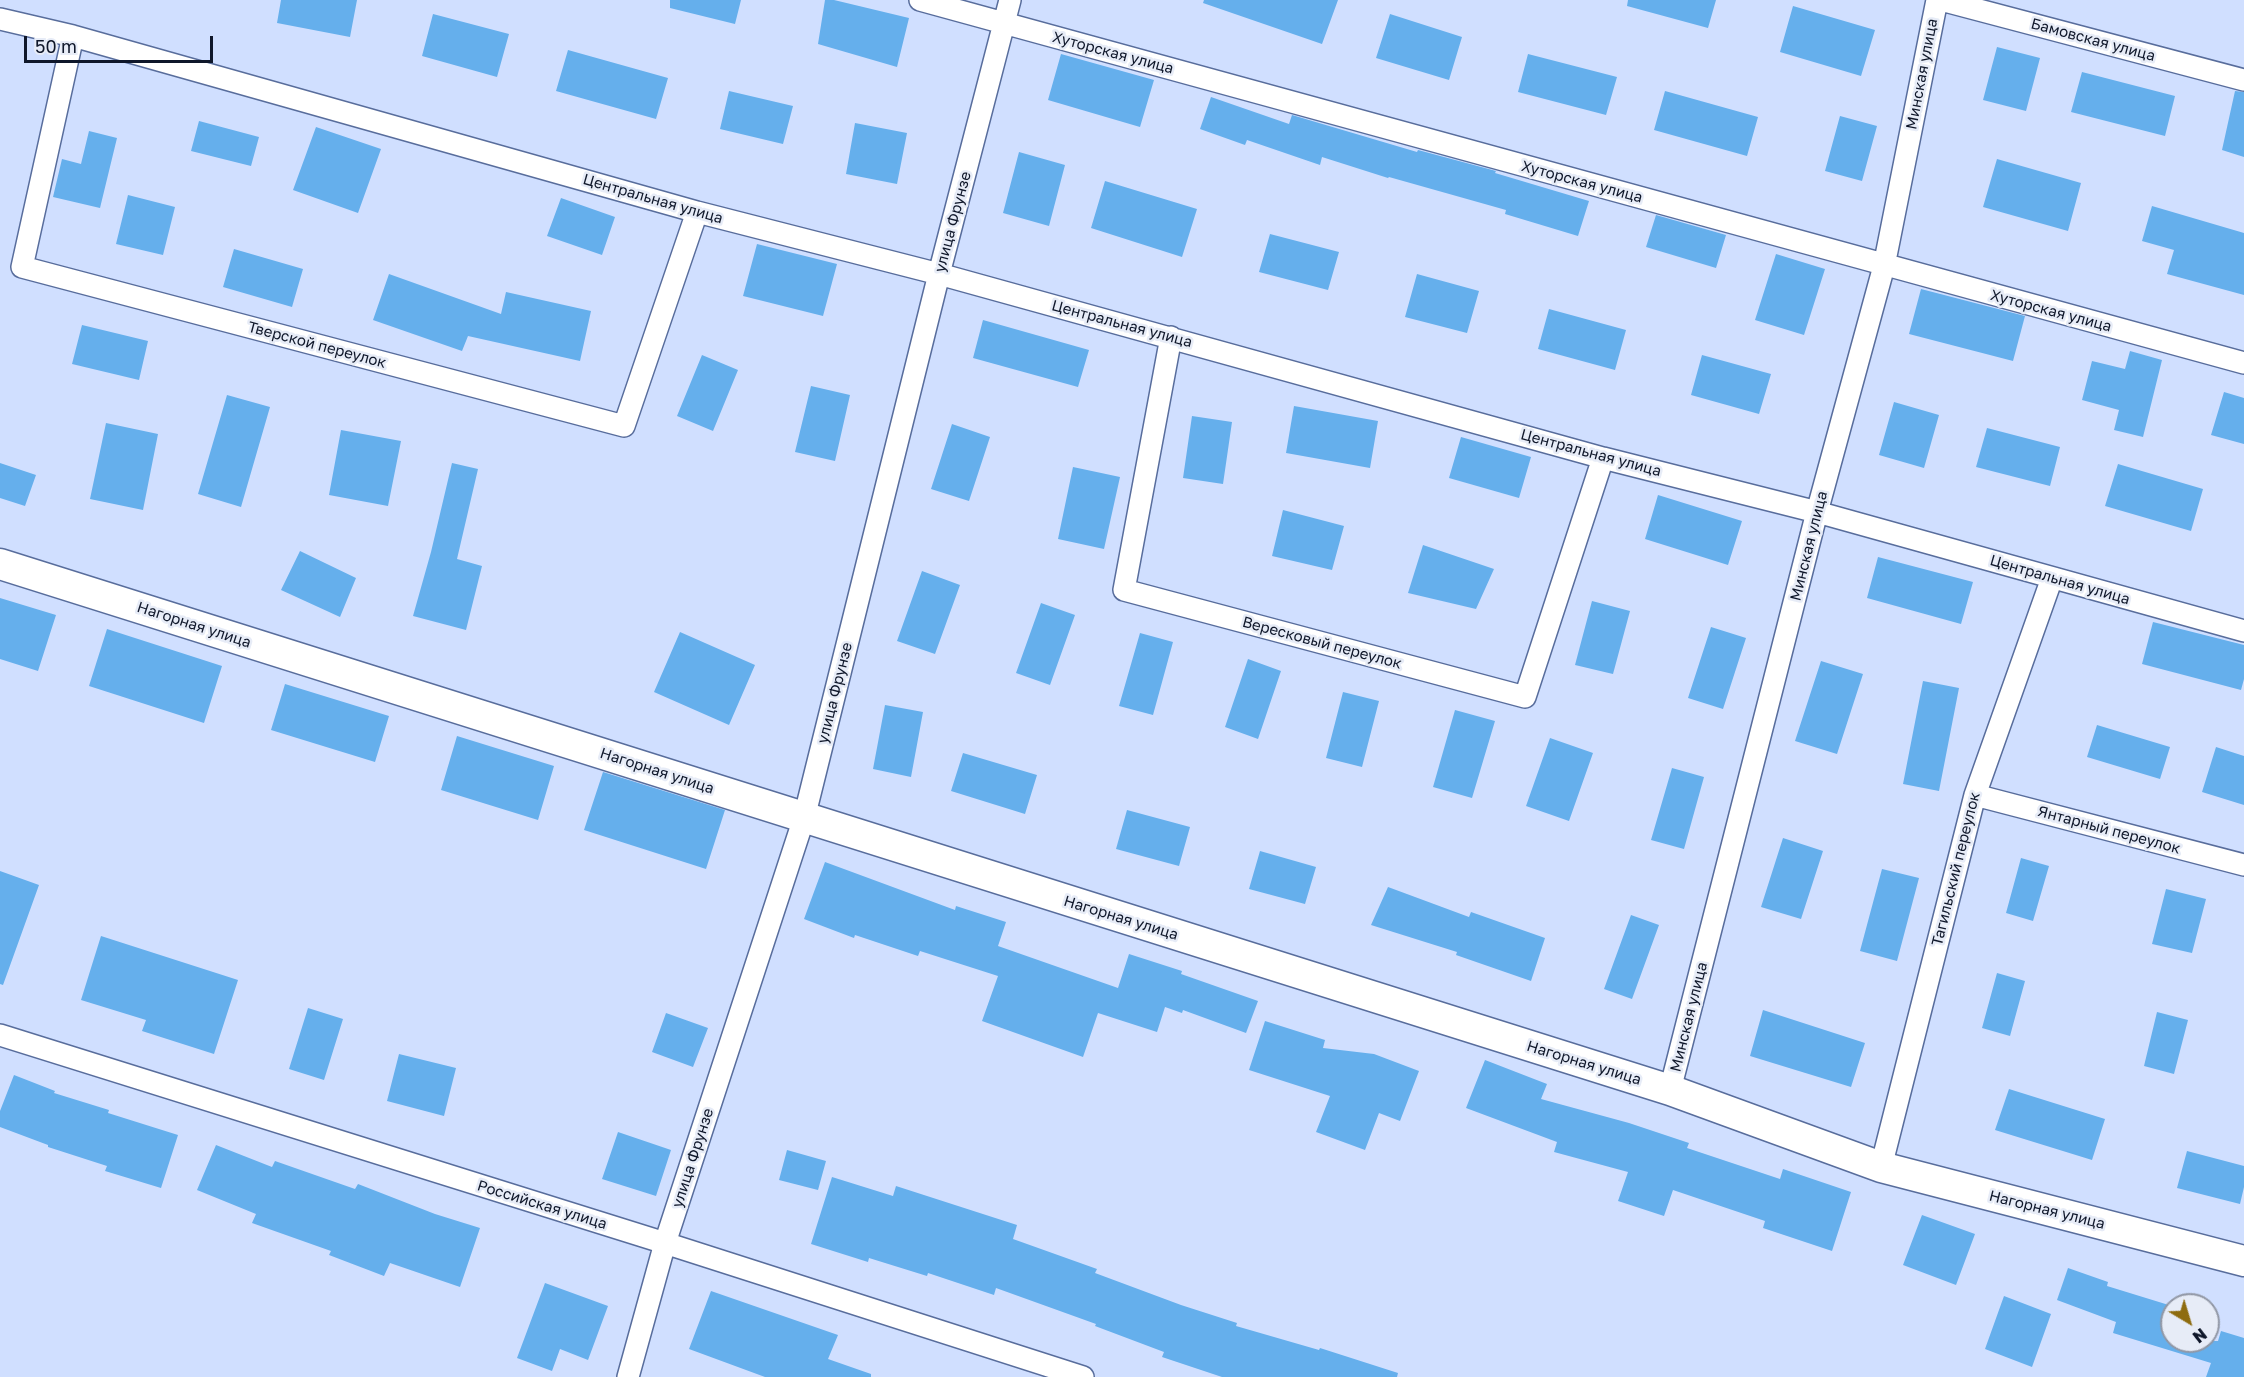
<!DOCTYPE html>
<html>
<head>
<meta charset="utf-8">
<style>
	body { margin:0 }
	#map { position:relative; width:2244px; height:1377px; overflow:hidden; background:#d0dfff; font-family:"Golos Text",sans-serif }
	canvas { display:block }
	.north { position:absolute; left:2160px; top:1293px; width:60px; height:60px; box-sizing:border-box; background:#e7ecf7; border:2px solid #9197a5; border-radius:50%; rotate:142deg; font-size:16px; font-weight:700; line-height:24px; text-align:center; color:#0f172a }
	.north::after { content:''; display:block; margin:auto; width:21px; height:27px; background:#8e6c0f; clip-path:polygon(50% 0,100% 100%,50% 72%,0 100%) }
	.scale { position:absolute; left:24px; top:36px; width:189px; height:27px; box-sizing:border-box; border:3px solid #0f172a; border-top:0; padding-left:8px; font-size:18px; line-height:21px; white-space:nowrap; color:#0f172a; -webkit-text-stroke:4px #e7ecf7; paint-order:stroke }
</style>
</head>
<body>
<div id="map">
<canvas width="2244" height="1377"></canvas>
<div class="north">N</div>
<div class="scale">50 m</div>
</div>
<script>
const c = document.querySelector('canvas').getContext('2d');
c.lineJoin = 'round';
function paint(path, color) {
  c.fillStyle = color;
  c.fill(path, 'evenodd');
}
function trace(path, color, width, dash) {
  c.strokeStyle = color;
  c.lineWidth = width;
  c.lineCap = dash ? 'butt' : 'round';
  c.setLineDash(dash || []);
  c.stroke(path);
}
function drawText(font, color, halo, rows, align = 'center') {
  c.font = font + ' "Golos Text",sans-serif';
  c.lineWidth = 5;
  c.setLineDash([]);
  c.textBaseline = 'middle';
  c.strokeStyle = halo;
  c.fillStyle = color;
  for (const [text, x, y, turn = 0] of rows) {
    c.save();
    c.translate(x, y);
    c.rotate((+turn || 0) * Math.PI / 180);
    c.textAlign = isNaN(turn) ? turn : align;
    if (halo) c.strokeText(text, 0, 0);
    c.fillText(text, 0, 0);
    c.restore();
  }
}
paint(new Path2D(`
	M 281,0 L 357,0 L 350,37 L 277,23 Z
	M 670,0 L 741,0 L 735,24 L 670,8 Z
	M 825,0 L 834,0 L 909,18 L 897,67 L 818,44 Z
	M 1204,0 L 1338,0 L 1322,44 L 1203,3 Z
	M 1628,0 L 1716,0 L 1708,28 L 1627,6 Z
	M 1793,6 L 1875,30 L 1861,76 L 1780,52 Z
	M 433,14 L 509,34 L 497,77 L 422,56 Z
	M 1390,14 L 1462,37 L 1449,80 L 1376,58 Z
	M 1997,47 L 2040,58 L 2026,111 L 1983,100 Z
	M 568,50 L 668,78 L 656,119 L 556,91 Z
	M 1061,54 L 1154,80 L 1140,127 L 1048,100 Z
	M 1528,54 L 1617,77 L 1606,115 L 1518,92 Z
	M 2082,72 L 2175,96 L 2165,136 L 2071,112 Z
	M 729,91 L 793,106 L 783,144 L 720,129 Z
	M 1665,91 L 1758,117 L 1747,156 L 1654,130 Z
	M 2235,91 L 2244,92 L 2244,157 L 2222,150 Z
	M 1211,97 L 1289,124 L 1292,115 L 1417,152 L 1418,150 L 1496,171 L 1495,173 L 1589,201 L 1578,236 L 1505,214 L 1506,210 L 1389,177 L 1388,178 L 1322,157 L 1320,165 L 1247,140 L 1245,145 L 1200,129 Z
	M 1840,116 L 1877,126 L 1862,181 L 1825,171 Z
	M 199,121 L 259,137 L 251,166 L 191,151 Z
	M 855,123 L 907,133 L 897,184 L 846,174 Z
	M 316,127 L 381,149 L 358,213 L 293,190 Z
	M 89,131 L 117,138 L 100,208 L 53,197 L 62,159 L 81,164 Z
	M 1019,152 L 1065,165 L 1049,226 L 1003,213 Z
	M 1997,159 L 2081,183 L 2068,231 L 1983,207 Z
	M 1105,181 L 1197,209 L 1182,257 L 1091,228 Z
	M 128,195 L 175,207 L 163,255 L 116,244 Z
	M 561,198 L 615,217 L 602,255 L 547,236 Z
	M 2152,206 L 2244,233 L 2244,295 L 2167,274 L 2174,250 L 2142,241 Z
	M 1656,215 L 1726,235 L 1716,268 L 1646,247 Z
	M 1270,234 L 1339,252 L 1328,290 L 1259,272 Z
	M 757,244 L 837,264 L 823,316 L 743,296 Z
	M 234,249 L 303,269 L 292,307 L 223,287 Z
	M 1776,254 L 1825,269 L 1804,335 L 1755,320 Z
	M 389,274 L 501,314 L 506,292 L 591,311 L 580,361 L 468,336 L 462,351 L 373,320 Z
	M 1417,274 L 1479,291 L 1467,333 L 1405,317 Z
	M 1921,289 L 2025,316 L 2013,361 L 1909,334 Z
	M 1549,309 L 1626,330 L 1615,370 L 1538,349 Z
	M 983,320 L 1089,350 L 1078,387 L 973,358 Z
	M 82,325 L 148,341 L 139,380 L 72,364 Z
	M 2130,351 L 2162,360 L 2143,437 L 2114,430 L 2119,410 L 2082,400 L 2092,361 L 2125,369 Z
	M 702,355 L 738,370 L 713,431 L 677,416 Z
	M 1702,355 L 1771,374 L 1759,414 L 1691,395 Z
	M 811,386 L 850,395 L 835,461 L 795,452 Z
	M 2224,392 L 2244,398 L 2244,444 L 2211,435 Z
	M 227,395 L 270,407 L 241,507 L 198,494 Z
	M 1894,402 L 1939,415 L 1924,468 L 1879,455 Z
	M 1294,406 L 1378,421 L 1370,468 L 1286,453 Z
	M 1192,416 L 1232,422 L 1223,484 L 1183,478 Z
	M 106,423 L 158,434 L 143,510 L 90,499 Z
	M 952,424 L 990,437 L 969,501 L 931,489 Z
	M 1987,428 L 2060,447 L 2050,486 L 1976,467 Z
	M 341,430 L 401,441 L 388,506 L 329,495 Z
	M 1461,437 L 1531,457 L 1519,498 L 1449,478 Z
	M 0,463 L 36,475 L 25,506 L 0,498 Z
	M 452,463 L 478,469 L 457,559 L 482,566 L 466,630 L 413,616 L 431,552 Z
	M 2118,464 L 2203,489 L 2191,531 L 2105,506 Z
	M 1073,467 L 1120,477 L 1104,549 L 1058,539 Z
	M 1658,495 L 1742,521 L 1728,565 L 1645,539 Z
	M 1283,510 L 1344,526 L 1332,570 L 1272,556 Z
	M 1423,545 L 1494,569 L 1476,609 L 1408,593 Z
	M 300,551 L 356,578 L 340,617 L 281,590 Z
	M 1878,557 L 1973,582 L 1961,624 L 1867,598 Z
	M 922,571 L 960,585 L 935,654 L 897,641 Z
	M 0,598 L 56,615 L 38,671 L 0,659 Z
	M 1592,601 L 1630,611 L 1613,674 L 1575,665 Z
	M 1041,603 L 1075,615 L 1050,685 L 1016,673 Z
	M 2153,622 L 2244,645 L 2244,679 L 2241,690 L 2142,664 Z
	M 1711,627 L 1746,638 L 1723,709 L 1688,698 Z
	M 107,629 L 222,666 L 204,723 L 89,686 Z
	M 680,632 L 755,665 L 729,725 L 654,692 Z
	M 1140,633 L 1173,642 L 1153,715 L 1119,706 Z
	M 1248,659 L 1281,671 L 1258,739 L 1225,727 Z
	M 1821,661 L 1863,674 L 1837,754 L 1795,741 Z
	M 1923,681 L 1959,688 L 1939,791 L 1903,784 Z
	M 285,684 L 389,716 L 375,762 L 271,730 Z
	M 1343,692 L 1379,701 L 1362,767 L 1326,758 Z
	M 885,705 L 923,712 L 911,777 L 873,769 Z
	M 1455,710 L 1495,721 L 1472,798 L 1433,787 Z
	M 2097,725 L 2170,747 L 2160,779 L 2087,757 Z
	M 457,736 L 554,766 L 538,820 L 441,790 Z
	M 1550,738 L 1593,753 L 1569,821 L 1526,806 Z
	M 2216,747 L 2244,756 L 2244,805 L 2202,792 Z
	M 963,753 L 1037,775 L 1025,814 L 951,791 Z
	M 1672,768 L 1704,777 L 1684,849 L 1651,840 Z
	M 603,772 L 725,810 L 706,869 L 584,830 Z
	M 1127,810 L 1190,827 L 1179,866 L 1116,849 Z
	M 1783,838 L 1823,851 L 1801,919 L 1761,907 Z
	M 1260,851 L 1316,867 L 1305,904 L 1249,889 Z
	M 2021,858 L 2049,866 L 2033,921 L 2006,913 Z
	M 825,862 L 955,910 L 956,906 L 1006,922 L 998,946 L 1118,988 L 1129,954 L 1182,971 L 1181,974 L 1258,1001 L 1246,1033 L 1183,1010 L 1182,1013 L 1165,1007 L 1157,1032 L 1098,1013 L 1083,1057 L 982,1021 L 998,976 L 920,951 L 918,956 L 855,935 L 854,938 L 804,919 Z
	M 1882,869 L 1919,878 L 1897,961 L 1860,951 Z
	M 0,871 L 39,885 L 3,985 L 0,984 Z
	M 1388,887 L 1469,917 L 1471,912 L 1545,938 L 1531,981 L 1456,955 L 1457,952 L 1371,925 Z
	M 2166,889 L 2206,899 L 2192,953 L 2152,944 Z
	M 1631,915 L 1659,925 L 1632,999 L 1604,989 Z
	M 101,936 L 238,980 L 214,1054 L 142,1031 L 146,1020 L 81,1000 Z
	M 1997,973 L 2025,981 L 2010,1036 L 1982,1028 Z
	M 308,1008 L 343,1019 L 324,1080 L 289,1069 Z
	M 1763,1010 L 1865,1043 L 1851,1087 L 1750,1056 Z
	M 2157,1012 L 2188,1020 L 2174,1074 L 2144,1066 Z
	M 666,1013 L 708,1028 L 693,1067 L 652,1052 Z
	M 1265,1021 L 1325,1040 L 1323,1048 L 1374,1054 L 1419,1071 L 1400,1121 L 1379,1113 L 1365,1150 L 1316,1132 L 1330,1096 L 1249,1070 Z
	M 399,1054 L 456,1068 L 444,1116 L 387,1101 Z
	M 1485,1060 L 1547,1084 L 1541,1099 L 1629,1123 L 1689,1143 L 1687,1148 L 1780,1179 L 1783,1169 L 1851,1192 L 1832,1251 L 1763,1228 L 1765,1221 L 1673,1190 L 1664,1216 L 1618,1201 L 1628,1172 L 1554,1152 L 1557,1142 L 1466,1108 Z
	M 14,1075 L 55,1091 L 54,1093 L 109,1110 L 108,1113 L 178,1135 L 161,1188 L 105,1171 L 107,1166 L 48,1147 L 48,1145 L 0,1127 L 0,1111 Z
	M 2009,1089 L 2105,1119 L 2092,1160 L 1995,1130 Z
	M 618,1132 L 671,1150 L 656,1196 L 602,1179 Z
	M 216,1145 L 272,1167 L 275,1161 L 355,1189 L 358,1184 L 435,1214 L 480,1228 L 460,1287 L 390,1263 L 384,1276 L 329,1255 L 331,1251 L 252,1223 L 256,1214 L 197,1190 Z
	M 787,1150 L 826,1161 L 818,1190 L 779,1180 Z
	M 2187,1151 L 2244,1166 L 2244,1187 L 2240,1204 L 2177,1188 Z
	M 832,1177 L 893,1196 L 896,1186 L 1017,1225 L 1013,1239 L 1097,1269 L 1095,1273 L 1181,1305 L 1237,1323 L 1236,1326 L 1319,1350 L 1320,1348 L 1398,1373 L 1397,1377 L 1222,1377 L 1162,1357 L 1164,1352 L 1095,1326 L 1096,1324 L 996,1288 L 994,1295 L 928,1273 L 927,1276 L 869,1258 L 868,1262 L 811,1244 Z
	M 1922,1215 L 1975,1234 L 1956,1285 L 1903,1265 Z
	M 2068,1268 L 2108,1282 L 2107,1286 L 2172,1306 L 2172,1341 L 2218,1341 L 2221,1331 L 2244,1338 L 2244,1377 L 2206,1377 L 2211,1363 L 2113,1333 L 2116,1322 L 2057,1300 Z
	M 545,1283 L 608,1306 L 588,1360 L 560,1349 L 552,1371 L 517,1358 Z
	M 711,1291 L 838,1335 L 828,1359 L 871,1374 L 871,1377 L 765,1377 L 689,1349 Z
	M 2004,1296 L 2051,1314 L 2032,1367 L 1985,1349 Z`), '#65afec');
const street = new Path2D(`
	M 920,0 L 2244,363
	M 1941,0 L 2244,80
	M 0,19 L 73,36 L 697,212 L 939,274 L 1603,458 L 1817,512 L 2244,631
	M 73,36 L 22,267 L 624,426 L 697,212
	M 1171,337 L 1124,590 L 1525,697 L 1603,458
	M 1975,795 L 2244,865
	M 0,1035 L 665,1243 L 1083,1377
	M 1670,1090 L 1817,512 L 1884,266 L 1937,0
	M 1881,1167 L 1975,795 L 2052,578
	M 628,1377 L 665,1243 L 804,818 L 939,274 L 1010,0`);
const secondary = new Path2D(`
	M 0,564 L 1670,1090 L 1881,1167 L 2244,1261`);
trace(street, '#586d9c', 24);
trace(secondary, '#586d9c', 33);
trace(street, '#fff', 21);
trace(secondary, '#fff', 30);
drawText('15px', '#0f172a', '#e7ecf7', [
	["Бамовская улица",2093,40,15],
	["Хуторская улица",1113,53,15],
	["Минская улица",1922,74,-79],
	["Хуторская улица",1582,182,15],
	["Центральная улица",653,199,16],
	["улица Фрунзе",953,222,-75],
	["Хуторская улица",2051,311,15],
	["Центральная улица",1122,324,15],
	["Тверской переулок",317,345,15],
	["Центральная улица",1591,453,15],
	["Минская улица",1809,546,-76],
	["Центральная улица",2060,580,16],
	["Нагорная улица",194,625,18],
	["Вересковый переулок",1322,643,15],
	["улица Фрунзе",835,693,-76],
	["Нагорная улица",657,771,18],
	["Янтарный переулок",2109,830,15],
	["Тагильский переулок",1956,869,-76],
	["Нагорная улица",1121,918,17],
	["Минская улица",1689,1017,-76],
	["Нагорная улица",1584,1063,17],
	["улица Фрунзе",693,1158,-72],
	["Российская улица",542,1205,17],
	["Нагорная улица",2047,1210,14]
]);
</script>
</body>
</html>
